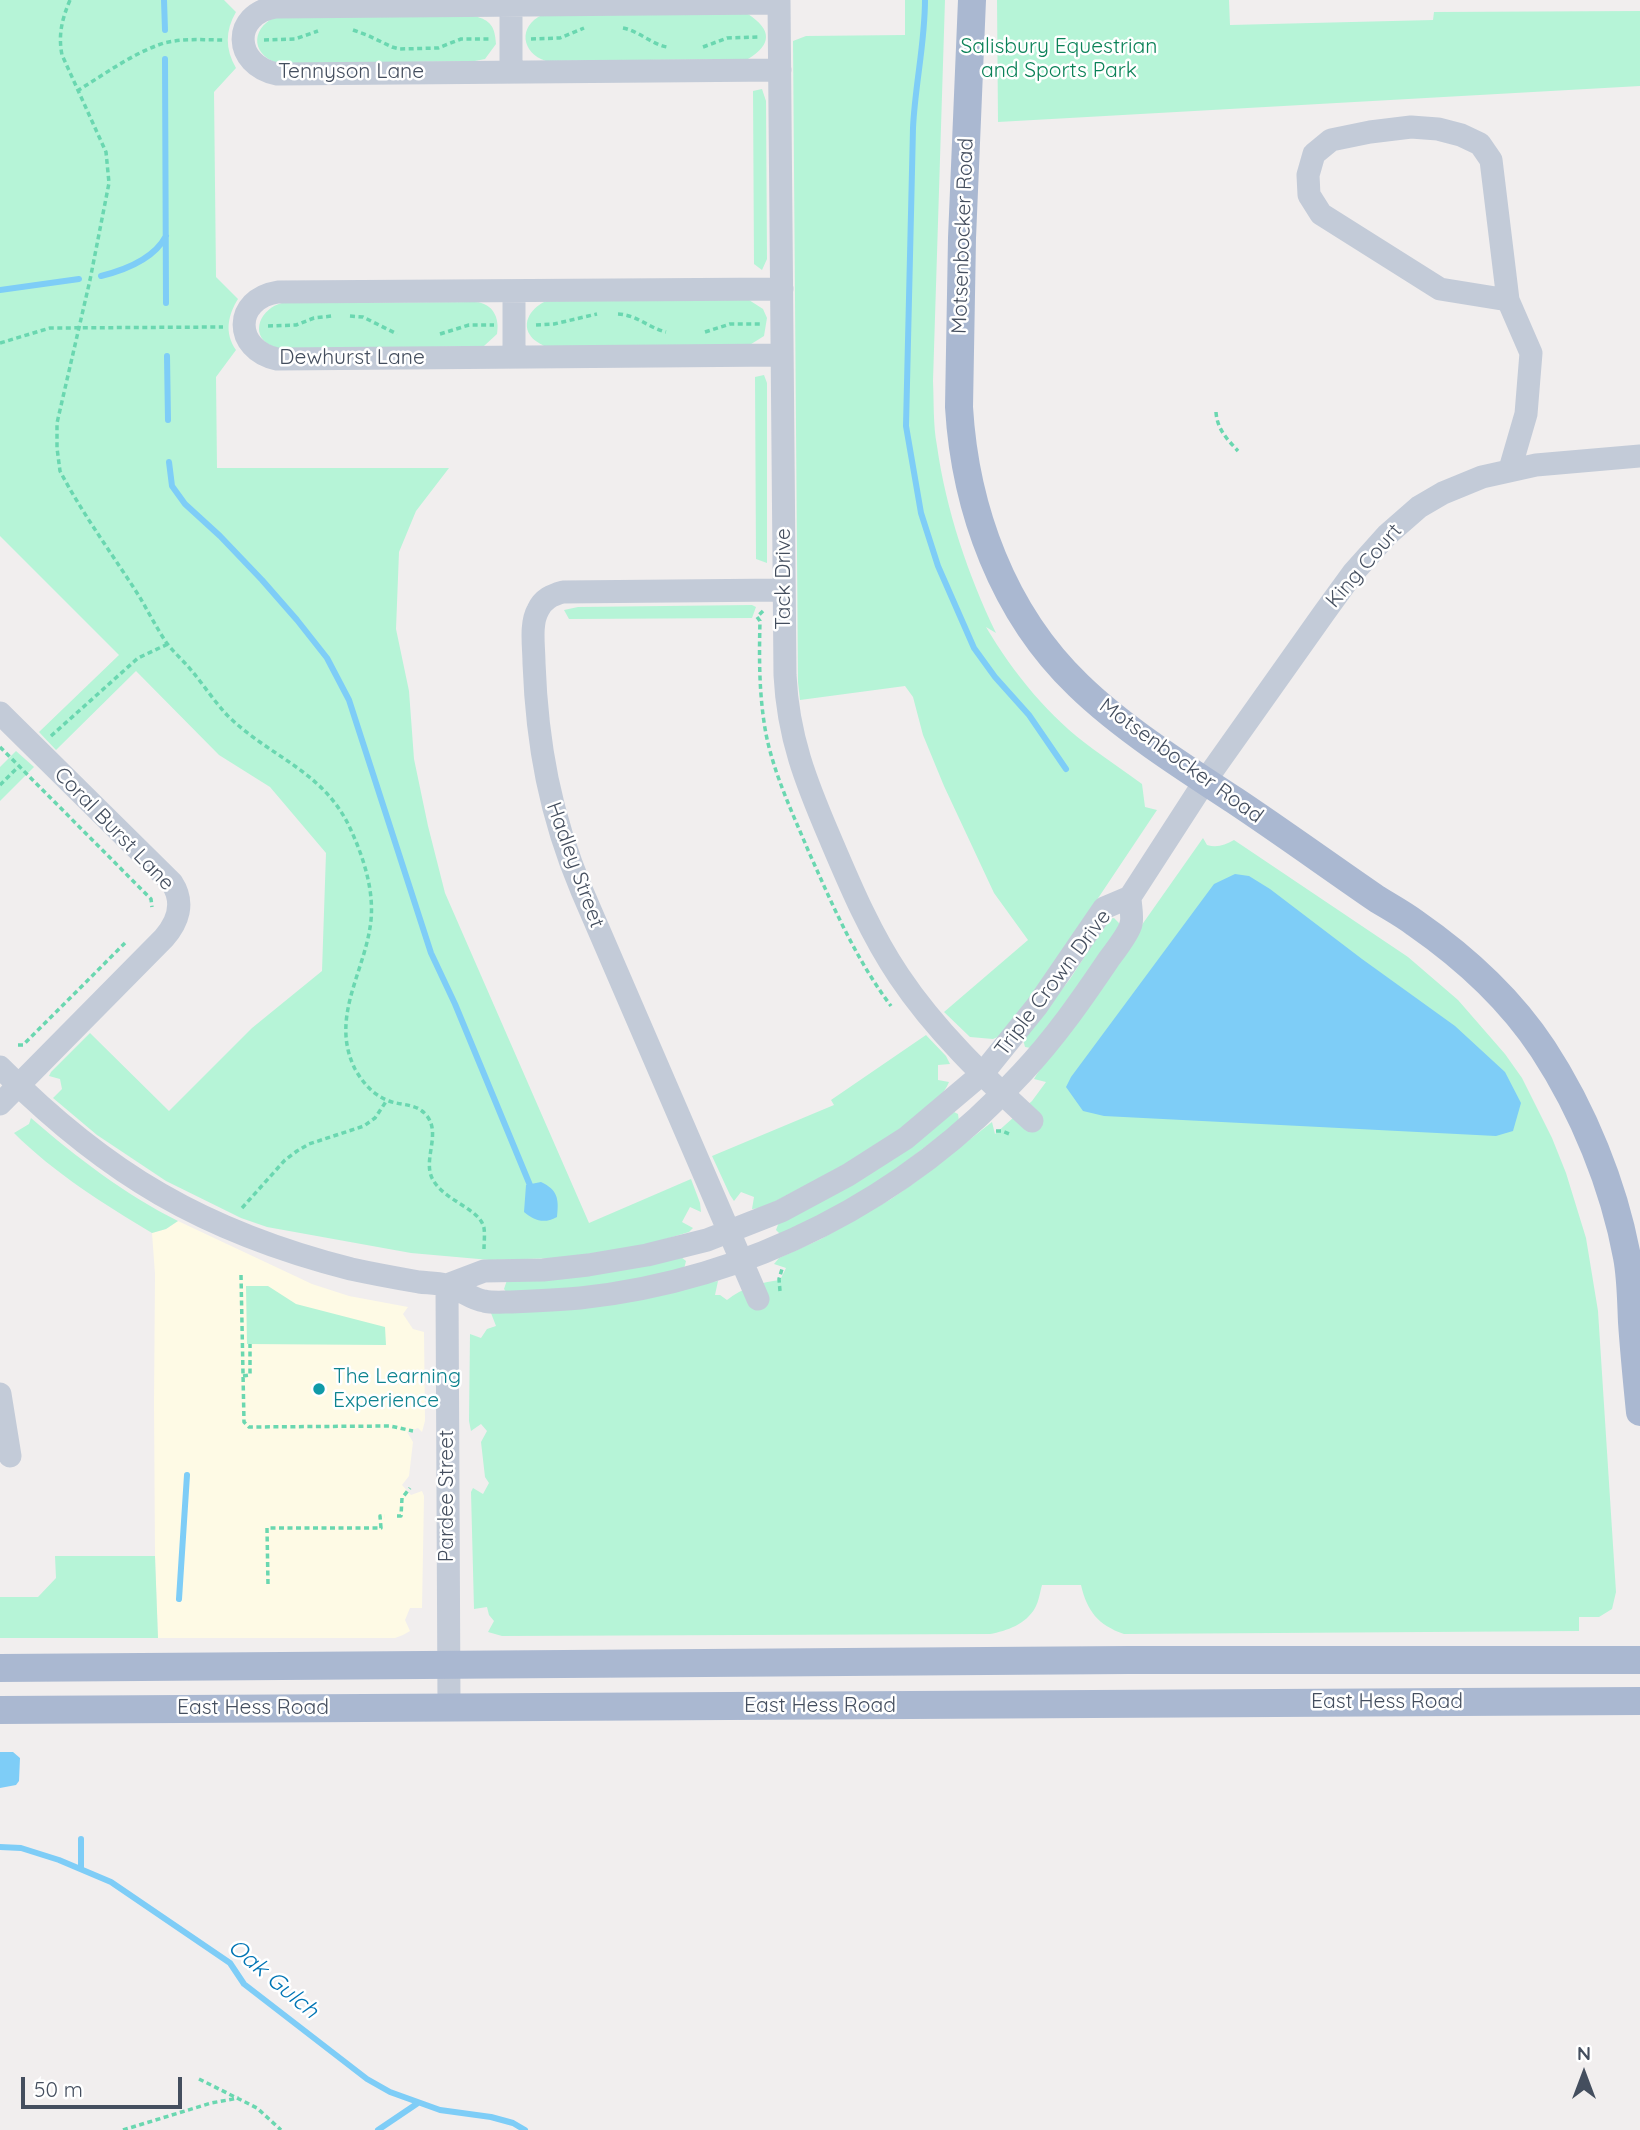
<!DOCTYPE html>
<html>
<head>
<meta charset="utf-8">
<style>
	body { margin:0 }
	#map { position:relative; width:1640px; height:2130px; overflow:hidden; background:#f1eeee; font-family:Quicksand,sans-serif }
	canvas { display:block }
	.north { position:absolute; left:1549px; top:2039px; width:70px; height:70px; -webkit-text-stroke:5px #fff; paint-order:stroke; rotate:0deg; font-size:19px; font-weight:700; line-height:28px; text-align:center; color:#444e5e }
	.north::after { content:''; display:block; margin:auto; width:24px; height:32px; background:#444e5e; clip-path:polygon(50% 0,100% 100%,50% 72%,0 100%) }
	.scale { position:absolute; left:21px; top:2077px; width:161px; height:32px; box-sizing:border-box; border:4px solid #444e5e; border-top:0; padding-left:9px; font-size:21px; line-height:24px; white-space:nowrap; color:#444e5e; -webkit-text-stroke:5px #fff; paint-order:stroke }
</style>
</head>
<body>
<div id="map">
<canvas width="1640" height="2130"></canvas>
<div class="north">N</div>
<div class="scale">50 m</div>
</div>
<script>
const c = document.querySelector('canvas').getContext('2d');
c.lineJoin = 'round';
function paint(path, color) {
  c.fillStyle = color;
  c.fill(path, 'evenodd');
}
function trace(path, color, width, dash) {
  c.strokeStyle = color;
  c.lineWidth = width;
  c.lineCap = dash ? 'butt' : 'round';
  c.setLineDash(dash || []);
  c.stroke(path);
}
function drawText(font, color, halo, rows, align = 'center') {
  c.font = font + ' Quicksand,sans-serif';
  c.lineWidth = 5;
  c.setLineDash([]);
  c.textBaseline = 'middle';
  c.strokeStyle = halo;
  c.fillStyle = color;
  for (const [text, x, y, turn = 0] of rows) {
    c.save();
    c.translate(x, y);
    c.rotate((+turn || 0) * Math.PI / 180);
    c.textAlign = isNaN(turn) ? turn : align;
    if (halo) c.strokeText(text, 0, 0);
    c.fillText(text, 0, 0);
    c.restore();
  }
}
paint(new Path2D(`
	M 178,1221 L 312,1284 L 349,1296 L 408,1307 L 403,1314 L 413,1329 L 424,1332 L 425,1421 L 422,1432 L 418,1428 L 407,1432 L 413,1442 L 409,1476 L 402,1485 L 411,1495 L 422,1491 L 424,1496 L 422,1608 L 410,1608 L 405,1620 L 410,1631 L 403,1635 L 395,1638 L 158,1638 L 155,1556 L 154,1403 L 155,1274 L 152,1233 L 166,1229 Z`), '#fefae5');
paint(new Path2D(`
	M 0,0 L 224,0 L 236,12 C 225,31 225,49 236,68 L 214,92 L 216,277 L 238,299 C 228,315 224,333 236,350 L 216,377 L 217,468 L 449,468 L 416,511 L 399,552 L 396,629 L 409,691 L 414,759 L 428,826 L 445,893 L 589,1223 L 691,1179 L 700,1203 L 701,1212 L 690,1207 L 682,1222 L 693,1228 L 689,1232 L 639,1247 L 559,1258 L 490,1260 L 411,1253 L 267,1227 L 241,1218 L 166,1181 L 97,1135 L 53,1098 L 62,1089 L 60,1079 L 49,1076 L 51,1072 L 90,1033 L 169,1111 L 252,1028 L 322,971 L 326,853 L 270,787 L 219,755 L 136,671 L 56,750 L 39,732 L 119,655 L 0,536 Z
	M 905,0 L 945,0 L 933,381 C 934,402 933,425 937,446 C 946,510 968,575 996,633 L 986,627 C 1014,674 1049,717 1093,749 C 1109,761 1126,772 1142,784 L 1145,807 L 1157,810 L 1034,994 L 1000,1036 L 993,1039 L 970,1037 L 944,1012 L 1028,940 L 994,893 L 944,786 L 923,735 L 913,697 L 905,686 L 800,700 L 798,682 L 793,41 L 806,36 L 905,35 Z
	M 997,0 L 1229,0 L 1230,25 L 1433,20 L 1434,12 L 1640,11 L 1640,86 L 998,122 Z
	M 748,14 C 772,30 772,44 748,59 L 546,61 C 521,53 518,26 542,15 Z
	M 474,16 C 491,20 495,27 496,44 L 485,59 L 475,61 L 281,64 C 252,57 249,30 275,17 Z
	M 762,89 L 766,101 L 767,259 L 762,270 L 754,264 L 753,91 Z
	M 550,300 L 749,300 L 763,309 L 767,318 L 764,336 L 748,346 L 544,346 C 539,343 533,340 530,335 C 520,320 536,303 550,300 Z
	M 475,302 C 493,303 500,318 497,334 L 484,346 L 287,350 C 282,349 275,348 270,345 C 249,334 261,308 282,303 Z
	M 764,375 L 767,383 L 767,563 L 756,559 L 755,377 Z
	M 752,605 L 756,607 L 752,618 L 569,619 L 564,610 L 578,607 Z
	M 16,751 L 34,767 L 0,801 L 0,767 Z
	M 1203,838 L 1207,845 C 1217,848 1225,845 1234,840 L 1408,957 L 1458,1000 L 1505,1054 L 1522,1078 L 1552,1138 L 1566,1173 L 1586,1238 L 1598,1311 L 1616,1592 L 1612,1609 L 1599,1617 L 1579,1617 L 1579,1631 L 1124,1634 C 1098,1625 1087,1611 1081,1585 L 1042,1585 C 1040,1592 1039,1601 1035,1608 C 1026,1624 1007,1631 990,1634 L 502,1636 L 488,1632 L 494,1621 L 489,1615 L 487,1607 L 474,1609 L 471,1492 L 473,1488 L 483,1494 L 489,1483 L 485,1477 L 481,1442 L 487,1431 L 481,1424 L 471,1431 L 469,1421 L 470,1334 L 481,1338 L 487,1329 L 496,1326 L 491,1313 L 718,1281 L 715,1295 L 720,1295 L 727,1300 C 742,1288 762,1282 780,1280 L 786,1268 L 774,1264 L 779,1258 L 821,1239 L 891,1199 L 918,1180 L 992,1122 L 995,1134 L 1032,1101 L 1046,1082 L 1034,1079 L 1037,1074 Z
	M 1114,918 L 1119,923 L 1119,928 L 1075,992 L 1031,1048 L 1025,1047 L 1023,1039 L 1070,979 L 1109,919 Z
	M 926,1035 L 946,1056 L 950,1064 L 938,1065 L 938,1080 L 949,1082 C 944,1095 934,1101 924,1110 C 876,1151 819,1178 763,1208 L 752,1209 L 754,1197 L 741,1192 L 734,1201 L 730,1195 L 712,1156 L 834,1105 L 831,1100 Z
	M 954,1112 L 958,1114 L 959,1121 L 865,1193 L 780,1234 L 776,1230 L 779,1222 Z
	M 31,1118 C 76,1157 124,1194 178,1221 L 166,1229 L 152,1233 C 104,1204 54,1173 14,1133 L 29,1124 Z
	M 681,1257 L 686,1261 L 684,1269 L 591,1288 L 507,1293 L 504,1289 L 507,1280 Z
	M 246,1286 L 268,1286 L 296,1304 L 385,1327 L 386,1345 L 247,1344 Z
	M 55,1556 L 155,1556 L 158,1638 L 0,1638 L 0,1597 L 38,1597 L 56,1578 Z`), '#b6f4d7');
paint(new Path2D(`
	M 1235,874 L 1249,876 L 1270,889 L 1362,959 L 1455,1026 L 1505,1072 L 1521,1103 L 1513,1131 L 1496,1136 L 1104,1116 L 1083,1111 L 1066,1087 L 1071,1077 L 1214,884 Z
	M 541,1182 C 558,1190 559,1199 557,1217 C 544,1224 535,1221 524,1212 L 526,1185 Z
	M 0,1752 L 13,1752 L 20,1758 L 19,1781 L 16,1785 L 0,1788 Z`), '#7ecdf7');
trace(new Path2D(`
	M 164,0 L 165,30
	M 925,0 C 925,43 915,85 913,128 L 906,426 L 921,513 L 938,566 L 974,648 L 995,677 L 1029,715 L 1066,769
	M 165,59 L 166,303
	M 101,276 C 125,270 154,259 166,236
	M 0,290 L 79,279
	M 167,356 L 168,420
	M 169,462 L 172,486 L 185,504 L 220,536 L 262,580 L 297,620 L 327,658 L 349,700 L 431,953 L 455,1004 L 532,1190
	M 179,1599 L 187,1475
	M 81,1839 L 81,1869
	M 0,1847 L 21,1848 L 59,1860 L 111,1882 L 230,1963 L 244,1984 L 367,2079 L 390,2092 L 440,2110 L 491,2117 L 513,2123 L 525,2130
	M 378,2130 L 418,2103`), '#7ecdf7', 6);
trace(new Path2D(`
	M 70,0 C 62,19 58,35 62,55 L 106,152 L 109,183 L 90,280 L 57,423 L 57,448 L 60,471 C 83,515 113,555 139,596 C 148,611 156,627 166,642 C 173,652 183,660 191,670 C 203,684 214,701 227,715 C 269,757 323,770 350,828 C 363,856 374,889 371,920 C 366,971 329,1017 355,1069 C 363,1083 373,1095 389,1101 C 403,1106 417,1103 427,1116 C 441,1134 423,1159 432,1178 C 443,1201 480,1208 484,1228 C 485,1235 484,1243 484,1249
	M 623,28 C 639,31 651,44 667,47
	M 353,30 L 367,35 L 392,47 L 400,49 L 438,48 L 461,39 L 490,39
	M 531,39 L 560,38 L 584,28
	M 264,40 L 295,39 L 318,31
	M 703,47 L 727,38 L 759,37
	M 77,91 C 105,74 133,53 164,43 C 183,38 204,40 224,40
	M 618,314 C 637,315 649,328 666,332
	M 350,316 L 363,317 L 397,334
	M 536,325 L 554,324 L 597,314
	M 268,326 L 296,325 L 314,318 L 332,316
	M 705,332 L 730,324 L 763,324
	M 440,334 L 469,325 L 494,325
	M 0,343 L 50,328 L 223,327
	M 1216,412 C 1217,429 1227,439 1238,451
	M 763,611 L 757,617 L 760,621 C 759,659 759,696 766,734 C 774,774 792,812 808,850 C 832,904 855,958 891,1006
	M 51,736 L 138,658 L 168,644
	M 0,747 L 151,899 L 152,907
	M 0,785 L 18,767
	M 18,1045 L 23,1045 L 125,943
	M 996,1131 L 1002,1131 L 1012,1135
	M 242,1208 L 285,1160 L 297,1151 L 309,1144 L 364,1126 L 375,1118 L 387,1100
	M 241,1275 L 244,1422 L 249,1427 L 390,1426 L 413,1431
	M 780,1291 L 779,1279 L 782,1269
	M 243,1376 L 250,1375 L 250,1344
	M 397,1516 L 401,1516 L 402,1498 L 410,1488
	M 268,1584 L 267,1528 L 381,1528 L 380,1516 L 385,1516
	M 199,2079 L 257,2108 L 281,2130
	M 123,2130 L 211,2103 L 239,2098`), '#6ad7b0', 3.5, [5, 3.5]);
trace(new Path2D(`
	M 779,0 L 785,675 C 788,737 806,782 830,838 C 850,885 870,933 899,976 C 935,1030 984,1077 1032,1121
	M 779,3 L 276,7 C 231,14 233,65 277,74 L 780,70
	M 511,5 L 511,72
	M 782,289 L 278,292 C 233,299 233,349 277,359 L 782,355
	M 514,291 L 514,357
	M 1508,300 L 1440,289 L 1321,214 L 1309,195 L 1308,175 L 1314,154 L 1331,140 L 1370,132 L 1411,127 L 1438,129 L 1461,135 L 1480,144 L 1491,160 L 1508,300 L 1531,353 L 1526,414 L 1510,469
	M 0,713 L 172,883 C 185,903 178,922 164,938 L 0,1104
	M 0,1067 C 106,1174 205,1232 351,1269 C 374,1274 396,1278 419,1282 C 428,1283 437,1283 446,1285 C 459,1288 471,1299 484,1301 C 492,1303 503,1302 511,1302 C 534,1301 557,1300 580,1298 C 749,1280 907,1199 1022,1073 C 1055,1038 1082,999 1109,959 C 1115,951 1129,933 1131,924 C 1133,917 1130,905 1130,897
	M 447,1285 L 484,1271 L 543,1270 L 588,1265 L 647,1255 L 707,1240 L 781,1211 L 848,1175 L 906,1138 L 983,1073 L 1037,1006 L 1104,908 L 1130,897 L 1205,781 L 1324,613 L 1353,573 L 1387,535 L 1419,507 L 1443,493 L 1482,477 L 1536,465 L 1640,456
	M 447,1285 L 449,1706
	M 758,1299 L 582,891 C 550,815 537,744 534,663 C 534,647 530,624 538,610 C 543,599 552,595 563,592 L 783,590
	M 0,1394 L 10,1456`), '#c3cbd8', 23);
trace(new Path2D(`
	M 972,0 L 962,238 L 959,407 C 965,509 1003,613 1078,685 C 1121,727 1183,767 1234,800 C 1282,832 1329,866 1377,899 C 1390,907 1403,914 1415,923 C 1464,957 1510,999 1543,1049 C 1583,1110 1614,1186 1627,1257 C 1631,1278 1631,1301 1632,1322 C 1634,1352 1637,1382 1640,1412
	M 0,1668 L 1128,1660 L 1640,1660
	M 0,1710 L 1640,1701`), '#aab8d1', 28);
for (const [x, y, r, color] of [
	[319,1389,7,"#0f9aa8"]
]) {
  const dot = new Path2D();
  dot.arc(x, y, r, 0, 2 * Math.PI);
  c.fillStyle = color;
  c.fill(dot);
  trace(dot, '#fff', 2.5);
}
drawText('21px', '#0b8258', '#fff', [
	["Salisbury Equestrian",1059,47],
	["and Sports Park",1059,71]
]);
drawText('21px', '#444e5e', '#fff', [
	["Tennyson Lane",351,72],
	["Motsenbocker Road",963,236,-88],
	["Dewhurst Lane",352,358],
	["King Court",1364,566,-49],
	["Tack Drive",784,579,-90],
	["Motsenbocker Road",1181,761,36],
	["Coral Burst Lane",114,829,46],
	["Hadley Street",575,865,70],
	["Triple Crown Drive",1053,983,-53],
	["Pardee Street",447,1496,-90],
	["East Hess Road",1387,1702],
	["East Hess Road",820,1706],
	["East Hess Road",253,1708]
]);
drawText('21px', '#0d838f', '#fff', [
	["The Learning",333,1377],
	["Experience",333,1401]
], 'left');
drawText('italic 23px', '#0075b5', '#fff', [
	["Oak Gulch",273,1979,40]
]);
</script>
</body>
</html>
